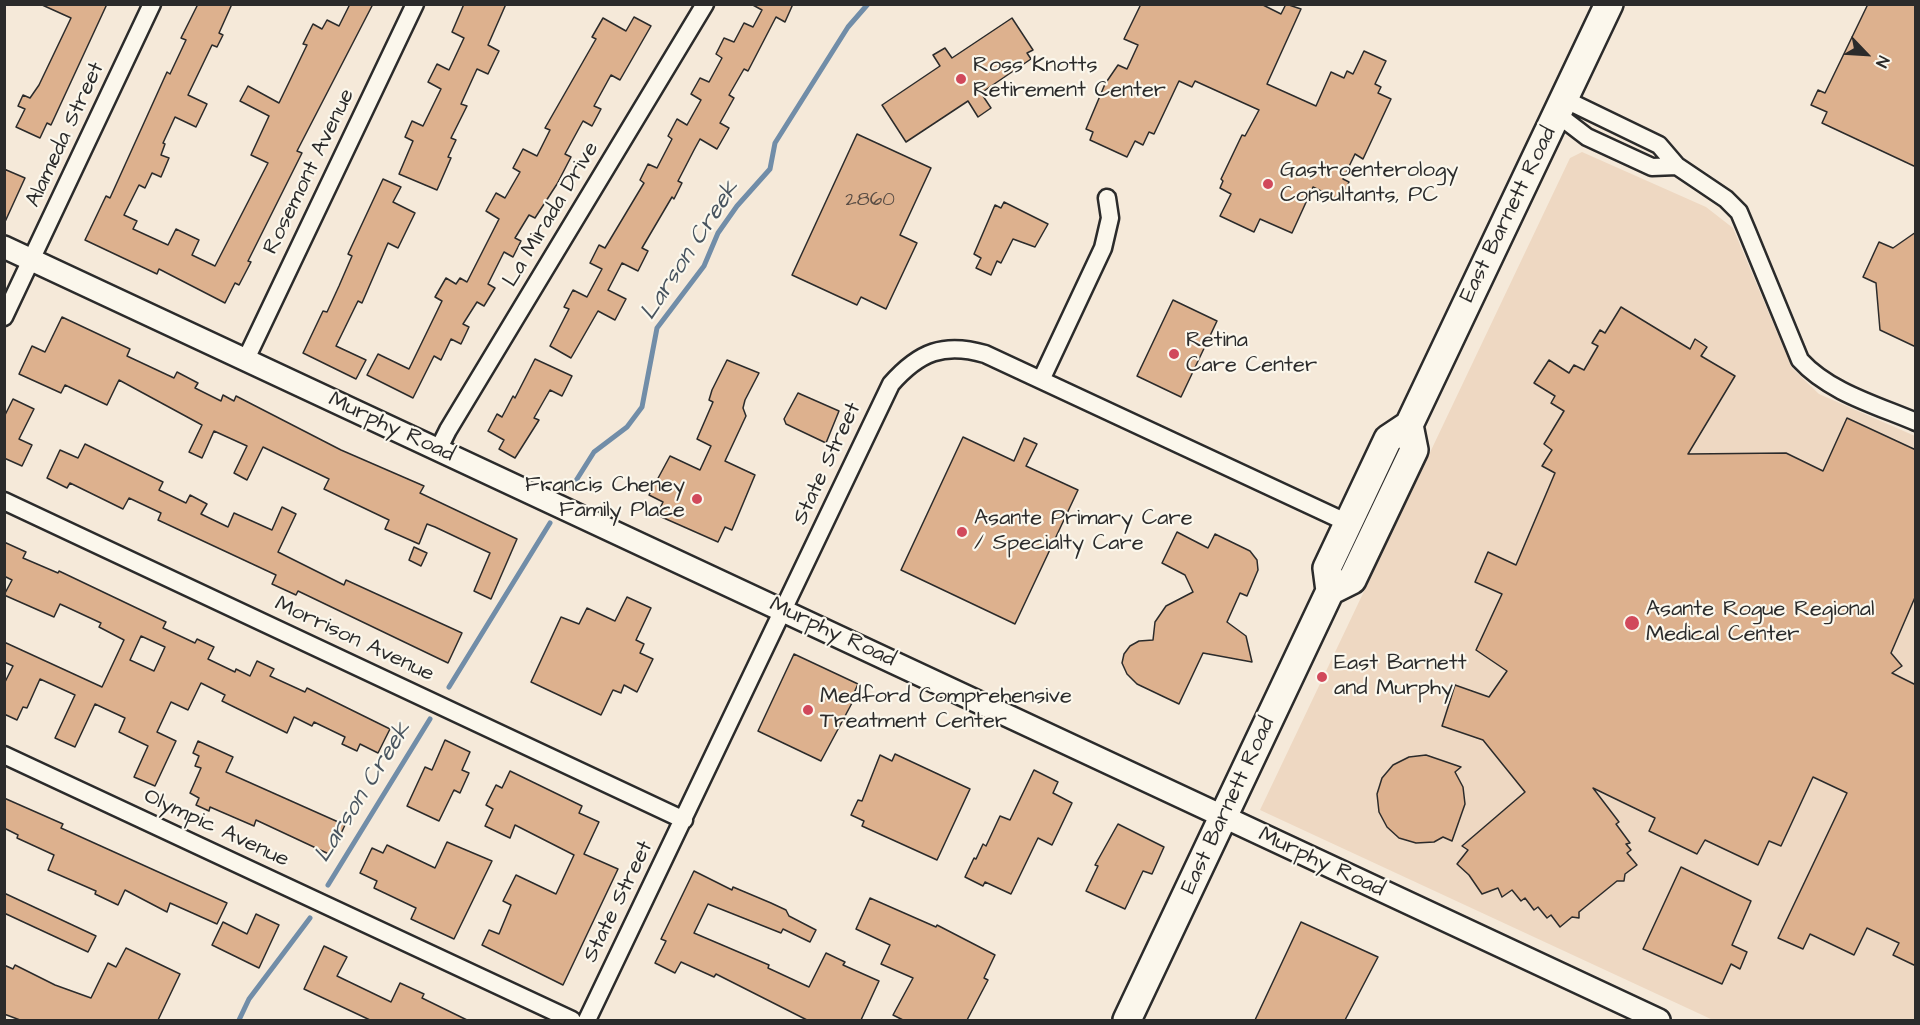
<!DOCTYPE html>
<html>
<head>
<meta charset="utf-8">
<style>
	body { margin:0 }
	#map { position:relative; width:1920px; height:1025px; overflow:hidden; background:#f5e9d9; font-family:"Architects Daughter",sans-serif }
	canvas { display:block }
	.frame { position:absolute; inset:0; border:6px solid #2b2b2b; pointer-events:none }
	.north { position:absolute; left:1836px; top:24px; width:60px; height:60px; -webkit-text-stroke:4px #fbf7ec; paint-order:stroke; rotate:115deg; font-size:16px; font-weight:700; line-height:24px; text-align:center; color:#2b2b2b }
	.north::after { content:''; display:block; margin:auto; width:21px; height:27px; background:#2b2b2b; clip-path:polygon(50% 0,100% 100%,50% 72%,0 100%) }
</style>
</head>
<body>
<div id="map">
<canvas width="1920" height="1025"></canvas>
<div class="frame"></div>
<div class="north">N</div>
</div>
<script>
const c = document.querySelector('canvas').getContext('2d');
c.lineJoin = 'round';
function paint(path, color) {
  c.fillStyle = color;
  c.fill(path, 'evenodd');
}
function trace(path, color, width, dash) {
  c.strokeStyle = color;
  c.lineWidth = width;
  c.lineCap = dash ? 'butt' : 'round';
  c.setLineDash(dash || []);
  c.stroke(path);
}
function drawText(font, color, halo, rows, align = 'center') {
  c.font = font + ' "Architects Daughter",sans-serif';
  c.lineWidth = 4.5;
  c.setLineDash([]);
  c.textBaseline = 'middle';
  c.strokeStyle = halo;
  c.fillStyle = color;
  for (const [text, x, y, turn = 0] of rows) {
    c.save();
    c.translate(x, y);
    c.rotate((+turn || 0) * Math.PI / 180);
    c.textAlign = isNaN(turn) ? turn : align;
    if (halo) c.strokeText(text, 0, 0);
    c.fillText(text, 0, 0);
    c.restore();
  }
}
paint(new Path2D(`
	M 1582,152 L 1706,207 L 1733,228 L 1792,368 L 1819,394 L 1915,436 L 1915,1020 L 1713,1020 L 1260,810 L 1570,158 Z`), '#eed8c2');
trace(new Path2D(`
	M 572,487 L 594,452 L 627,427 L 642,407 L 657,328 L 704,266 L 718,233 L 737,206 L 770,169 L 775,143 L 848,27 L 868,4
	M 449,687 L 550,523
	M 328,885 L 430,719
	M 239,1020 L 249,999 L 310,918`), '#718da8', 5);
const building = new Path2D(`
	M 40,4 L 107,4 L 51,125 L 47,123 L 40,138 L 16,127 L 25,109 L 18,106 L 23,95 L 30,98 L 39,85 L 71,18 Z
	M 198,4 L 232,4 L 219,33 L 223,35 L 217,47 L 212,45 L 188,95 L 207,104 L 196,127 L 175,117 L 163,143 L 165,144 L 161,155 L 169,158 L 161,177 L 152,173 L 145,188 L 139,185 L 124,215 L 137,221 L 133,229 L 168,245 L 176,229 L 199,240 L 192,255 L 215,266 L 268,163 L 251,155 L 269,116 L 240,101 L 248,86 L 279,103 L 307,45 L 303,44 L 313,24 L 322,29 L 327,20 L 339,26 L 350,4 L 373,4 L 297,151 L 302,153 L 248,261 L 251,262 L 239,285 L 235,283 L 225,303 L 159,269 L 157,274 L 85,240 L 106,196 L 110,198 L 167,72 L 170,74 L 186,40 L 181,38 Z
	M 464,4 L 506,4 L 488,45 L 499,51 L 488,74 L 477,69 L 461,104 L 467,106 L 451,138 L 456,140 L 448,157 L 451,158 L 437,190 L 399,174 L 413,141 L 405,137 L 412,121 L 423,126 L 441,89 L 428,82 L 437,64 L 449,70 L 464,38 L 452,32 Z
	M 751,4 L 793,4 L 785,22 L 776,17 L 748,71 L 744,69 L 729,95 L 734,98 L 720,123 L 729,128 L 717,149 L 700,139 L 694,150 L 678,181 L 682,183 L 674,199 L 672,197 L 642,248 L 648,251 L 638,271 L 622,263 L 608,290 L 626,299 L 615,320 L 598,311 L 571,358 L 550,346 L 569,309 L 564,307 L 573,290 L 587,297 L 602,269 L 590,263 L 599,245 L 605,248 L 644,183 L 640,180 L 648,164 L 657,168 L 672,139 L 668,136 L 677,119 L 687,125 L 701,100 L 691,94 L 700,78 L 709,82 L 722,58 L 716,54 L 724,38 L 734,42 L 744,23 L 753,27 L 762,10 Z
	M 1141,4 L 1261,4 L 1281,14 L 1286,4 L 1301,9 L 1267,84 L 1316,106 L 1331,72 L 1344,78 L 1347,71 L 1353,74 L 1364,51 L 1386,61 L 1375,84 L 1381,87 L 1378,93 L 1391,99 L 1363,159 L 1355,154 L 1343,179 L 1349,182 L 1341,201 L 1313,187 L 1292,233 L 1260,219 L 1254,232 L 1220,216 L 1231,194 L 1220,188 L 1223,181 L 1221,179 L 1242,135 L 1245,136 L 1259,110 L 1195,81 L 1192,87 L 1179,81 L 1154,134 L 1149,132 L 1143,145 L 1135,141 L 1127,157 L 1090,140 L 1093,132 L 1086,129 L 1105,84 L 1118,65 L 1127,69 L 1138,45 L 1124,39 Z
	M 1868,4 L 1916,4 L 1916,167 L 1822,123 L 1827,112 L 1811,105 L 1818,90 L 1825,93 Z
	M 634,17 L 651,26 L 620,80 L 611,75 L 594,106 L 601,109 L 592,126 L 583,121 L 565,154 L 571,157 L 557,184 L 535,218 L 529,215 L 515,238 L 521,241 L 513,257 L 504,252 L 488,284 L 495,288 L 484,306 L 477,302 L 463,324 L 469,327 L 461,344 L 451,339 L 441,360 L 434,356 L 413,398 L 367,375 L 378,354 L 409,369 L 442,301 L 435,297 L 446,278 L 456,284 L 460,278 L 467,282 L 499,219 L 486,211 L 496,193 L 505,198 L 520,172 L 513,168 L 523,149 L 537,156 L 550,130 L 545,128 L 596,39 L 592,37 L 603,18 L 626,31 Z
	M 1012,18 L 1033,50 L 1027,53 L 1031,59 L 981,93 L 991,108 L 978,117 L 968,101 L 906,142 L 882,105 L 940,66 L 933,55 L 945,48 L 952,58 Z
	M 857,134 L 931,168 L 900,235 L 917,243 L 886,309 L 861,297 L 857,305 L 792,275 Z
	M 4,169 L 25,178 L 4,224 Z
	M 383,179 L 401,187 L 393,202 L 415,213 L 398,248 L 388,243 L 362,303 L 358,301 L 336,346 L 366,360 L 356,379 L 303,353 L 323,311 L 327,312 L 339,286 L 352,256 L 348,254 Z
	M 1004,202 L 1048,224 L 1035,247 L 1013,239 L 1001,263 L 997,261 L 991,275 L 976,268 L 981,258 L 974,254 L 995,205 L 1001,208 Z
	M 1916,232 L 1916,347 L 1880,330 L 1876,283 L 1863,277 L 1879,242 L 1893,248 Z
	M 1173,300 L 1217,321 L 1181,397 L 1137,376 Z
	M 1621,307 L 1690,349 L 1695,339 L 1707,347 L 1701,356 L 1735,376 L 1688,454 L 1786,453 L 1823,471 L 1847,418 L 1916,450 L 1916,595 L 1891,653 L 1902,666 L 1892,673 L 1916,685 L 1916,966 L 1893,955 L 1899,943 L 1867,928 L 1854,955 L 1810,934 L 1803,949 L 1778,938 L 1847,793 L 1813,777 L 1781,846 L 1769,841 L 1758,865 L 1705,840 L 1697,854 L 1649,831 L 1655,818 L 1593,788 L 1619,822 L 1616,824 L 1630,843 L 1626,844 L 1631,850 L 1627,853 L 1637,865 L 1625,874 L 1624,881 L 1617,881 L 1579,912 L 1579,918 L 1572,917 L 1560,927 L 1551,915 L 1547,918 L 1538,907 L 1534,910 L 1525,898 L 1521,901 L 1512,890 L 1502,897 L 1498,888 L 1482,894 L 1469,875 L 1457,864 L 1468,850 L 1462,846 L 1525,792 L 1483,740 L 1442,726 L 1455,685 L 1489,697 L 1507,671 L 1476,650 L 1502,594 L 1475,582 L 1488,552 L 1516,565 L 1555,473 L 1542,466 L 1552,450 L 1544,444 L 1564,411 L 1551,403 L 1555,396 L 1534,383 L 1549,360 L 1569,373 L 1574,365 L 1584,370 L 1598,346 L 1592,343 L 1600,330 L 1605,333 Z
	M 62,317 L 130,349 L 127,356 L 174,378 L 177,372 L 198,383 L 195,388 L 221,401 L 223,395 L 234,401 L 236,396 L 341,450 L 424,486 L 420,493 L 517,539 L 491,599 L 474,591 L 490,553 L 435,527 L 427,524 L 419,544 L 385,529 L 389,520 L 324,489 L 329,479 L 263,447 L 247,480 L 234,473 L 247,446 L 214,431 L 202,458 L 189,452 L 202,425 L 119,380 L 107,405 L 65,385 L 61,393 L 19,374 L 32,346 L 45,352 Z
	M 535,359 L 572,376 L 562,396 L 550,390 L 534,418 L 539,420 L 515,458 L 499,449 L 504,440 L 488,431 L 497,414 L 502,417 L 513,396 L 515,398 Z
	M 727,360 L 759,373 L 745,400 L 743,408 L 746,416 L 725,461 L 755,475 L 732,530 L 725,527 L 718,542 L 657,515 L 663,502 L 649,495 L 670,456 L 700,470 L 711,446 L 697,439 L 713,402 L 709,400 L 712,390 Z
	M 798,393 L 839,411 L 826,443 L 786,424 L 784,419 Z
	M 13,399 L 34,409 L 19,439 L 32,445 L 22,466 L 4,458 L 4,417 Z
	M 963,437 L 1014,461 L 1024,438 L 1037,444 L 1026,466 L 1078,490 L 1015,624 L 901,570 Z
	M 85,444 L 163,482 L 159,490 L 186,503 L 190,495 L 207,504 L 201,514 L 228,527 L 234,513 L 272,530 L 282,507 L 296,514 L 278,552 L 344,585 L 346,580 L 462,633 L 448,663 L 298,591 L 296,595 L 272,584 L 276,575 L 158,520 L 161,513 L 129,498 L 123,509 L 70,483 L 67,488 L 47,478 L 60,450 L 78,458 Z
	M 1177,532 L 1208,548 L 1215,534 L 1250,551 L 1257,560 L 1258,570 L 1247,596 L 1240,593 L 1227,622 L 1246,636 L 1252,662 L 1203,653 L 1179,704 L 1137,684 L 1127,674 L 1122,663 L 1124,654 L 1130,646 L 1139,641 L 1153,640 L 1155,622 L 1166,606 L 1193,592 L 1185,575 L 1162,563 Z
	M 4,542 L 26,552 L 23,558 L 58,573 L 59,571 L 166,622 L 163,628 L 195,643 L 197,639 L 214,647 L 208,659 L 235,672 L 236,669 L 250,676 L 257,661 L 274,669 L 270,676 L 305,692 L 307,688 L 390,729 L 378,753 L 360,744 L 357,751 L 342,744 L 345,737 L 314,722 L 312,726 L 294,717 L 287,733 L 222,701 L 225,695 L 201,683 L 188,710 L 171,702 L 157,732 L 176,741 L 155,786 L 134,777 L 148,746 L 119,732 L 125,718 L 95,704 L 75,747 L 55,738 L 75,695 L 40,679 L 27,708 L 23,707 L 17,720 L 4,714 L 4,684 L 13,666 L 4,662 L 4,642 L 102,687 L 124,640 L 99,627 L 101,623 L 60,604 L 54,617 L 4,595 L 12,580 L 4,576 ZM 141,636 L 165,647 L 154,671 L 130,660 Z
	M 414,547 L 427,553 L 421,566 L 409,560 Z
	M 627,597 L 651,608 L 636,640 L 644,644 L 640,653 L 653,659 L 637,692 L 624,685 L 621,693 L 613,690 L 601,715 L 531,682 L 561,617 L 579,624 L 587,608 L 615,621 Z
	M 794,654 L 858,684 L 850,702 L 852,703 L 821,761 L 758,731 Z
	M 445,740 L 470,752 L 462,770 L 469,773 L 460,793 L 454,790 L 439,821 L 407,806 L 425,767 L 432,770 Z
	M 198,741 L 233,757 L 226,772 L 345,825 L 331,855 L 256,820 L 254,826 L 210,807 L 209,811 L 196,805 L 199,798 L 190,793 L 201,768 L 195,766 L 199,756 L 193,753 Z
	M 895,754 L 970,789 L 937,860 L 862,826 L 864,821 L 851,815 L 858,800 L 862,801 L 880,755 L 892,761 Z
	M 1426,755 L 1461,767 L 1455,772 L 1463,787 L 1465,804 L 1452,841 L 1443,837 L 1434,842 L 1416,843 L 1399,838 L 1387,827 L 1379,812 L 1377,794 L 1382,778 L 1393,765 L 1409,757 Z
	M 1034,770 L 1058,782 L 1053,793 L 1072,803 L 1052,845 L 1038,838 L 1011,894 L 985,882 L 983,886 L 965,877 L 974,858 L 976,859 L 983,844 L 986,846 L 1000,816 L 1010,820 Z
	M 510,771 L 582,806 L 579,813 L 599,822 L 584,854 L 618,869 L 563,985 L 482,945 L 489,930 L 499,934 L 511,905 L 503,901 L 516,875 L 556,894 L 574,855 L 515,825 L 510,838 L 485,826 L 493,809 L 486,805 L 496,785 L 502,788 Z
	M 4,798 L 63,824 L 61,828 L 227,903 L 217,924 L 170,903 L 167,912 L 125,890 L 118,905 L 95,894 L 96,891 L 48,870 L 54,855 L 17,838 L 18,835 L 4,828 Z
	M 1118,824 L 1164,847 L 1152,874 L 1143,871 L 1125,909 L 1086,891 L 1098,866 L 1095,865 Z
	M 447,842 L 492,861 L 454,939 L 411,919 L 416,908 L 374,888 L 377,881 L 360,873 L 372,848 L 383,853 L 387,845 L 435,868 Z
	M 1681,867 L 1751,901 L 1732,945 L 1747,952 L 1740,969 L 1731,964 L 1722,984 L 1643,949 Z
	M 694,871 L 732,890 L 733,887 L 771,903 L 786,910 L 789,916 L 816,930 L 810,942 L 783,929 L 781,933 L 708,904 L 694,933 L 769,965 L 768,968 L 809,987 L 826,953 L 845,962 L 843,965 L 879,981 L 861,1020 L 807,1020 L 716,974 L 714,977 L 681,962 L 675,973 L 655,963 L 666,941 L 661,939 Z
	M 4,893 L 96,936 L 88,952 L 4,913 Z
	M 870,898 L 936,927 L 937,925 L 995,955 L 984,978 L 988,980 L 967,1020 L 903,1020 L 893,1015 L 913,978 L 881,964 L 890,945 L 856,929 Z
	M 256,914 L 279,925 L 259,968 L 212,945 L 223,922 L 247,934 Z
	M 1301,922 L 1378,957 L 1345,1020 L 1255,1020 Z
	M 324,946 L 347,957 L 337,976 L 391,1002 L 400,983 L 424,994 L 422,998 L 467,1020 L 370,1020 L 304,989 Z
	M 126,948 L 180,974 L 158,1020 L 20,1020 L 4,1014 L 4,965 L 13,969 L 15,965 L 55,985 L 91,998 L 108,963 L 116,967 Z`);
paint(building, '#ddb18e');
trace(building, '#2b2b2b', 1.5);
const minor = new Path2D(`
	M 1564,99 L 1659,145 L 1677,166 L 1726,199 L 1739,212 L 1747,231 L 1800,360 C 1829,392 1876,405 1916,422
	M 1557,114 L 1587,137 L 1652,167 L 1677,166
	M 4,317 L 152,4
	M 246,359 L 415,4
	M 1041,380 L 1103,248 L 1110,218 L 1107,198
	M 438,450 L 448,430 L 705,4
	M 4,501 L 684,820
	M 4,755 L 572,1020
	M 587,1020 L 891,384 C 919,352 944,342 985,354 L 1348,523`);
const tertiary = new Path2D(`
	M 4,247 L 1659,1020`);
const primary = new Path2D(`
	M 1330,591 L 1352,580 L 1414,450 L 1409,425
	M 1127,1020 L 1330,591 L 1327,568 L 1388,439 L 1409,425 L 1609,4`);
trace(minor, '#2b2b2b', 21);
trace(tertiary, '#2b2b2b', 26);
trace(primary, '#2b2b2b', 32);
trace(minor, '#fbf7ec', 16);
trace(tertiary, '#fbf7ec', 21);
trace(primary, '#fbf7ec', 27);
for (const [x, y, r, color] of [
	[961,79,6,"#d1495b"],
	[1268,184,6,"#d1495b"],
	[1174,354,6,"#d1495b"],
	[697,499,6,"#d1495b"],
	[962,532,6,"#d1495b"],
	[1632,623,8,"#d1495b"],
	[1322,677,6,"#d1495b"],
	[808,710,6,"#d1495b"]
]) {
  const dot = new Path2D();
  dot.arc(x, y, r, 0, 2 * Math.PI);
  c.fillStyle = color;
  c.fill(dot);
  trace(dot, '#fbf7ec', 2);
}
drawText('20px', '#584c44', null, [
	["2860",870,201]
]);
drawText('22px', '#2b2b2b', '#fbf7ec', [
	["Ross Knotts",973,66],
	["Retirement Center",973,91],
	["Gastroenterology",1280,171],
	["Consultants, PC",1280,196],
	["Retina",1186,341],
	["Care Center",1186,366],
	["Francis Cheney",685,486,"right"],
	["Family Place",685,511,"right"],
	["Asante Primary Care",974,519],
	["/ Specialty Care",974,544],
	["Asante Rogue Regional",1646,610],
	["Medical Center",1646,635],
	["East Barnett",1334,664],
	["and Murphy",1334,689],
	["Medford Comprehensive",820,697],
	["Treatment Center",820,722]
], 'left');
drawText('22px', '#2b2b2b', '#fbf7ec', [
	["Alameda Street",66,135,-65],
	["Rosemont Avenue",310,172,-64],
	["La Mirada Drive",552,215,-59],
	["East Barnett Road",1509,215,-64],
	["Murphy Road",391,428,25],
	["State Street",828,464,-65],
	["Murphy Road",832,633,25],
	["Morrison Avenue",354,640,25],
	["East Barnett Road",1229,806,-65],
	["Olympic Avenue",216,829,25],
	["Murphy Road",1321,863,25],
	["State Street",619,902,-64]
]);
drawText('italic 24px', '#48545f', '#fbf7ec', [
	["Larson Creek",691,251,-57],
	["Larson Creek",364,793,-58]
]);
</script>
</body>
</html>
